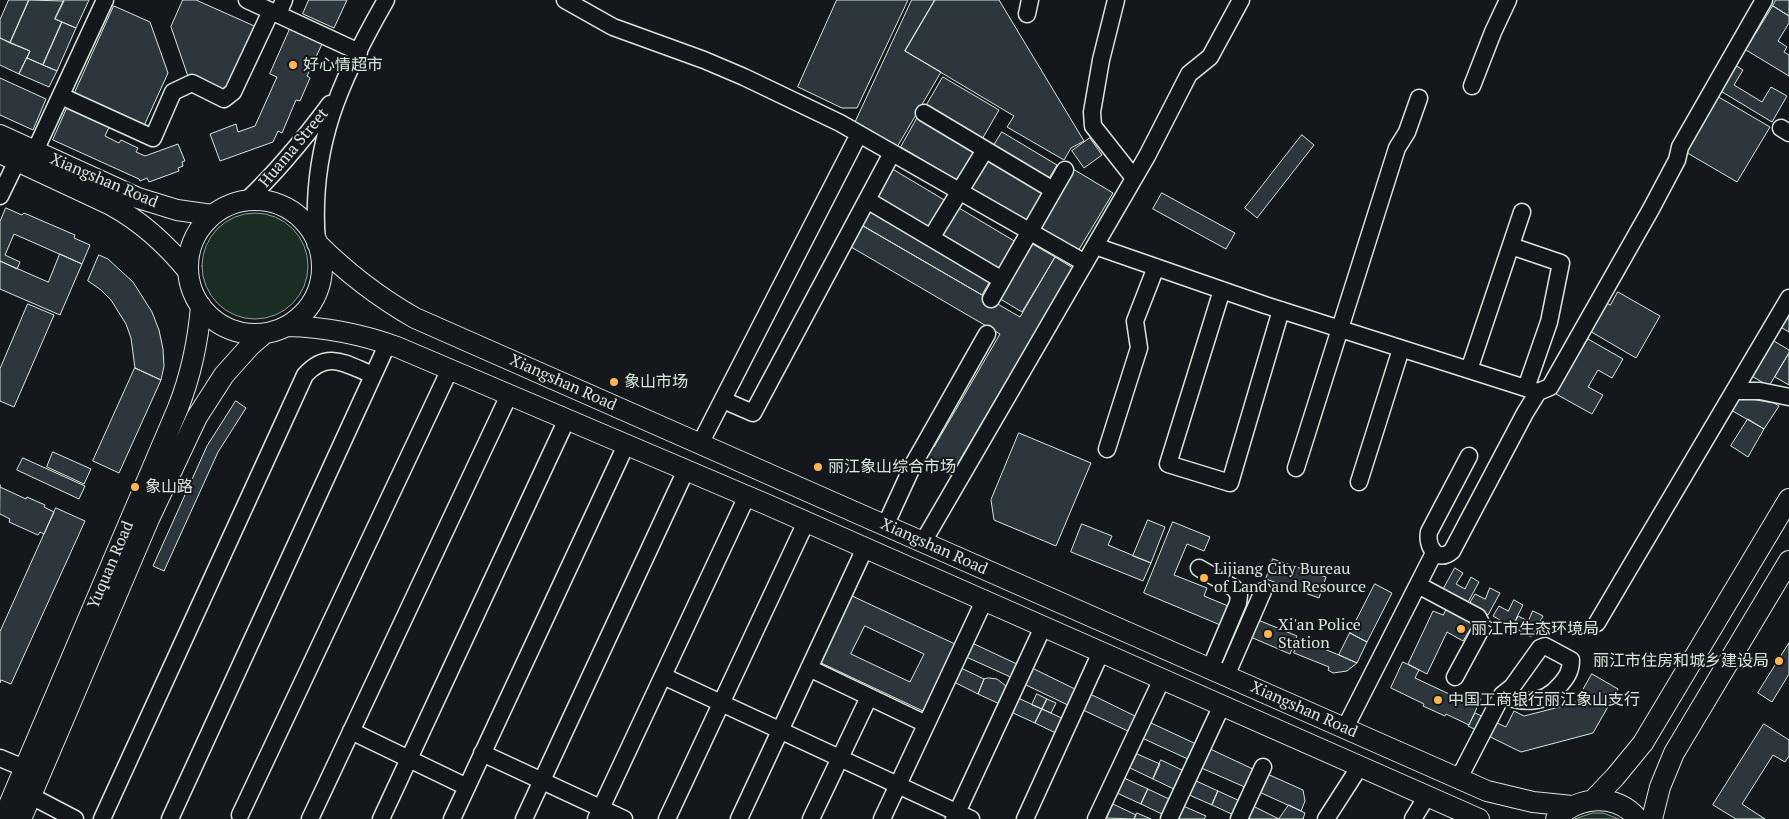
<!DOCTYPE html>
<html>
<head>
<meta charset="utf-8">
<style>
	body { margin:0 }
	canvas { display:block; background:#14181c }
</style>
</head>
<body>
<canvas width="1789" height="819"></canvas>
<script>
const c = document.querySelector('canvas').getContext('2d');
c.lineJoin = 'round';
function paint(path, color) {
  c.fillStyle = color;
  c.fill(path, 'evenodd');
}
function trace(path, color, width, dash) {
  c.strokeStyle = color;
  c.lineWidth = width;
  c.lineCap = dash ? 'butt' : 'round';
  c.setLineDash(dash || []);
  c.stroke(path);
}
function drawText(font, color, halo, rows, align = 'center') {
  c.font = font + ' "PT Serif","Noto Sans SC",serif';
  c.lineWidth = 4;
  c.setLineDash([]);
  c.textBaseline = 'middle';
  c.strokeStyle = halo;
  c.fillStyle = color;
  for (const [text, x, y, turn = 0] of rows) {
    c.save();
    c.translate(x, y);
    c.rotate((+turn || 0) * Math.PI / 180);
    c.textAlign = isNaN(turn) ? turn : align;
    if (halo) c.strokeText(text, 0, 0);
    c.fillText(text, 0, 0);
    c.restore();
  }
}
const green = new Path2D(`
	M202 266a53 53 0 1 1 106 0a53 53 0 1 1-106 0Z
	M 1593,813 L 1603,813 L 1619,819 L 1575,819 Z`);
paint(green, '#1a2d24');
trace(green, '#939e99', 1);
const building = new Path2D(`
	M 9,0 L 29,0 L 10,43 L 0,38 L 0,20 Z
	M 29,0 L 64,1 L 55,19 L 62,22 L 43,65 L 27,58 L 30,51 L 10,43 Z
	M 64,0 L 89,0 L 76,28 L 55,19 Z
	M 183,0 L 196,0 L 261,29 L 229,104 L 192,88 L 171,27 Z
	M 309,0 L 347,0 L 334,28 L 303,14 Z
	M 837,0 L 908,0 L 857,108 L 842,108 L 798,87 Z
	M 912,0 L 935,0 L 905,51 L 941,72 L 897,147 L 855,123 Z
	M 935,0 L 999,0 L 1084,141 L 1071,148 L 1064,160 L 1007,127 L 1014,116 L 905,51 Z
	M 1776,0 L 1789,0 L 1789,16 L 1773,6 Z
	M 114,6 L 150,22 L 168,73 L 143,128 L 73,97 Z
	M 1773,6 L 1789,16 L 1789,23 L 1778,41 L 1787,47 L 1784,52 L 1789,55 L 1789,76 L 1746,50 Z
	M 62,22 L 76,28 L 57,71 L 43,65 Z
	M 290,29 L 322,44 L 307,76 L 310,78 L 300,101 L 296,100 L 282,133 L 278,131 L 273,142 L 220,161 L 210,134 L 236,124 L 238,132 L 255,126 L 277,77 L 270,74 Z
	M 0,38 L 30,51 L 19,74 L 0,65 Z
	M 27,58 L 57,71 L 49,87 L 19,74 Z
	M 1735,65 L 1743,70 L 1734,85 L 1762,102 L 1771,87 L 1787,96 L 1772,122 L 1719,90 Z
	M 943,77 L 999,110 L 981,141 L 925,108 Z
	M 0,78 L 46,99 L 33,130 L 0,115 Z
	M 1717,96 L 1770,127 L 1737,182 L 1684,151 Z
	M 68,106 L 110,125 L 105,136 L 119,143 L 121,140 L 138,148 L 136,152 L 145,156 L 178,144 L 185,161 L 182,162 L 183,166 L 178,168 L 179,171 L 149,182 L 147,178 L 140,181 L 139,179 L 53,140 Z
	M 919,115 L 975,149 L 957,180 L 901,147 Z
	M 1002,132 L 1057,165 L 1048,180 L 993,147 Z
	M 1302,135 L 1314,145 L 1257,218 L 1245,208 Z
	M 1090,138 L 1102,155 L 1084,168 L 1072,151 Z
	M 989,157 L 1045,190 L 1027,222 L 970,188 Z
	M 889,167 L 946,201 L 930,229 L 873,195 Z
	M 1073,169 L 1113,193 L 1078,251 L 1038,228 Z
	M 1162,193 L 1235,233 L 1226,249 L 1153,209 Z
	M 868,207 L 991,279 L 982,295 L 858,223 Z
	M 6,208 L 22,215 L 24,213 L 75,235 L 74,238 L 90,245 L 82,264 L 14,234 L 5,255 L 20,262 L 17,269 L 0,261 L 0,222 Z
	M 959,208 L 1016,242 L 999,270 L 942,236 Z
	M 858,223 L 1020,317 L 1055,257 L 1073,268 L 951,475 L 923,458 L 931,445 L 934,447 L 1000,334 L 846,244 Z
	M 1029,242 L 1055,257 L 1022,312 L 997,297 Z
	M 60,254 L 82,264 L 60,315 L 0,289 L 0,261 L 48,282 Z
	M 99,255 L 108,259 L 133,282 L 152,312 L 159,330 L 163,349 L 164,366 L 161,380 L 135,368 L 131,338 L 126,324 L 111,300 L 101,290 L 88,281 Z
	M 1618,292 L 1660,316 L 1636,358 L 1588,330 L 1605,302 L 1610,305 Z
	M 28,304 L 54,315 L 14,407 L 0,401 L 0,369 Z
	M 1783,315 L 1789,319 L 1789,332 L 1777,325 Z
	M 1769,338 L 1789,350 L 1789,353 L 1769,386 L 1748,374 Z
	M 1588,339 L 1623,359 L 1612,378 L 1598,370 L 1588,387 L 1603,395 L 1592,414 L 1556,394 Z
	M 1789,353 L 1789,385 L 1775,377 Z
	M 135,368 L 161,380 L 119,473 L 93,461 Z
	M 1739,397 L 1774,403 L 1779,406 L 1764,429 L 1731,410 Z
	M 236,401 L 246,408 L 218,452 L 164,571 L 153,566 L 207,446 Z
	M 1748,419 L 1764,429 L 1748,457 L 1731,446 Z
	M 1019,433 L 1091,463 L 1056,546 L 994,520 L 991,500 Z
	M 53,452 L 91,469 L 84,484 L 47,467 Z
	M 23,458 L 85,486 L 79,499 L 17,470 Z
	M 0,485 L 0,487 L 26,499 L 27,497 L 45,505 L 44,507 L 54,512 L 44,534 L 40,532 L 38,535 L 9,522 L 10,519 L 0,514 Z
	M 56,508 L 85,521 L 11,684 L 1,680 L 0,683 L 0,632 Z
	M 1148,520 L 1165,527 L 1151,563 L 1133,556 Z
	M 1173,522 L 1210,537 L 1204,551 L 1187,544 L 1174,575 L 1207,588 L 1204,596 L 1245,613 L 1237,632 L 1144,593 Z
	M 1082,524 L 1112,536 L 1108,545 L 1151,563 L 1143,581 L 1071,552 Z
	M 1273,559 L 1326,577 L 1319,598 L 1266,579 Z
	M 1455,568 L 1463,573 L 1456,584 L 1465,589 L 1471,577 L 1479,582 L 1467,604 L 1443,590 Z
	M 1375,584 L 1392,593 L 1367,642 L 1350,633 Z
	M 1490,588 L 1500,593 L 1488,615 L 1469,604 L 1475,594 L 1485,599 Z
	M 850,595 L 955,644 L 923,711 L 819,662 ZM 865,626 L 924,654 L 910,682 L 851,654 Z
	M 1514,600 L 1523,605 L 1512,627 L 1493,616 L 1499,606 L 1508,611 Z
	M 1447,608 L 1474,623 L 1463,641 L 1447,632 L 1427,674 L 1408,664 L 1433,611 L 1443,615 Z
	M 1533,611 L 1543,616 L 1531,637 L 1513,627 L 1518,616 L 1528,621 Z
	M 1246,615 L 1297,636 L 1290,654 L 1239,632 Z
	M 1350,633 L 1367,642 L 1357,663 L 1339,655 Z
	M 1300,639 L 1339,655 L 1357,663 L 1347,671 L 1333,673 L 1328,670 L 1329,667 L 1294,653 Z
	M 970,642 L 1021,666 L 1015,679 L 964,656 Z
	M 1789,643 L 1789,674 L 1772,702 L 1758,693 Z
	M 1403,662 L 1419,670 L 1415,678 L 1462,700 L 1466,692 L 1481,699 L 1469,725 L 1446,714 L 1445,716 L 1423,706 L 1424,704 L 1391,688 Z
	M 961,668 L 984,679 L 978,694 L 954,682 Z
	M 1032,668 L 1079,691 L 1072,707 L 1024,684 Z
	M 1592,674 L 1618,689 L 1593,733 L 1521,752 L 1468,726 L 1475,713 L 1506,727 L 1514,711 L 1524,716 L 1575,703 Z
	M 989,678 L 997,679 L 1006,686 L 1008,691 L 1002,705 L 978,694 L 984,679 Z
	M 1037,694 L 1047,699 L 1042,709 L 1032,705 Z
	M 1090,694 L 1137,717 L 1130,732 L 1083,710 Z
	M 1018,698 L 1042,709 L 1035,723 L 1011,712 Z
	M 1047,699 L 1056,703 L 1051,713 L 1042,709 Z
	M 1042,709 L 1066,720 L 1060,735 L 1035,723 Z
	M 1149,722 L 1196,744 L 1190,760 L 1142,738 Z
	M 1764,724 L 1789,740 L 1789,756 L 1785,762 L 1773,755 L 1742,804 L 1765,819 L 1736,819 L 1713,805 Z
	M 1208,748 L 1255,770 L 1247,788 L 1199,767 Z
	M 1137,754 L 1160,764 L 1153,779 L 1130,768 Z
	M 1161,760 L 1184,771 L 1176,790 L 1153,779 Z
	M 1265,773 L 1303,790 L 1305,801 L 1301,811 L 1257,791 Z
	M 1124,778 L 1148,789 L 1141,804 L 1117,793 Z
	M 1194,780 L 1218,791 L 1212,805 L 1187,794 Z
	M 1148,789 L 1171,800 L 1164,815 L 1141,804 Z
	M 1218,791 L 1242,802 L 1236,816 L 1212,805 Z
	M 1113,804 L 1136,815 L 1134,819 L 1107,818 Z
	M 1181,805 L 1206,816 L 1204,819 L 1175,819 Z
	M 1251,805 L 1279,819 L 1244,819 Z
	M 1289,805 L 1305,813 L 1303,819 L 1279,819 Z
	M 1137,813 L 1151,819 L 1134,819 Z`);
paint(building, '#2c363c');
trace(building, '#d8e6dc', 1);
const minor = new Path2D(`
	M 247,0 L 359,52
	M 565,0 L 613,27 L 704,60 L 744,77 L 840,123 L 1085,263
	M 1116,0 L 1101,60 L 1092,112 L 1093,126 L 1134,178
	M 278,14 L 284,0
	M 1027,14 L 1030,0
	M 1472,86 L 1493,32 L 1508,0
	M 61,96 L 153,138 L 173,92 L 192,83 L 224,99 L 233,92 L 271,11
	M 924,113 L 1053,190
	M 1781,128 L 1789,133
	M 35,151 L 105,0
	M 0,196 L 17,161
	M 867,200 L 1002,280
	M 246,201 C 278,171 304,139 330,104
	M 931,238 L 985,150
	M 317,243 C 309,148 340,80 386,0
	M 1095,246 L 1265,305 L 1538,392
	M 1511,246 L 1561,263 L 1549,322 L 1526,388
	M 1222,290 L 1168,464 L 1230,483 L 1281,310
	M 991,299 L 1065,170
	M 1469,370 L 1522,212
	M 1734,391 L 1760,391 L 1789,397
	M 723,400 L 753,413 L 892,153
	M 700,444 L 859,134
	M 1107,449 L 1139,348 L 1135,321 L 1156,267
	M 1469,456 L 1429,532 C 1426,546 1437,564 1452,551 L 1525,413 L 1538,392 L 1550,387 L 1651,209 L 1677,160 L 1680,147 L 1764,0
	M 1296,468 L 1397,148 L 1407,132 L 1419,98
	M 1359,482 L 1401,349
	M 885,526 L 914,463 L 987,334
	M 923,542 L 1147,156 L 1189,74 L 1210,57 L 1241,0
	M 1199,568 L 1234,588 L 1239,595 L 1238,603 L 1210,669
	M 1418,585 L 1478,617 L 1481,623 L 1481,629 L 1455,677
	M 1597,623 L 1789,298
	M 809,668 L 926,724
	M 663,676 L 971,819
	M 1226,676 L 1263,591
	M 1345,728 L 1434,553
	M 351,731 L 467,787
	M 482,753 L 624,819
	M 0,758 L 24,768
	M 1459,778 L 1502,695 L 1512,687 L 1540,648 L 1545,646 L 1571,660 C 1571,671 1567,677 1560,685 C 1545,704 1523,704 1502,695
	M 31,796 L 75,819
	M 240,815 L 450,369
	M 102,819 L 305,375 C 328,349 347,365 373,375
	M 170,819 L 388,343
	M 310,819 L 509,395
	M 381,819 L 567,419
	M 452,819 L 626,445
	M 524,819 L 686,470
	M 596,819 L 747,496
	M 667,819 L 806,522
	M 739,819 L 865,548
	M 811,819 L 869,697
	M 882,819 L 984,601
	M 954,819 L 1043,627
	M 1025,819 L 1101,652
	M 1096,819 L 1162,679
	M 1169,819 L 1222,705
	M 1239,819 L 1263,767
	M 1326,819 L 1360,766
	M 1413,819 L 1427,796`);
const major = new Path2D(`
	M 0,135 L 138,198 L 177,210 L 212,215
	M 0,153 L 111,205 C 142,222 166,244 188,271
	M188 267a67 67 0 1 1 134 0a67 67 0 1 1-134 0Z
	M 317,243 C 347,273 378,297 415,318 L 1487,791 L 1533,802 L 1572,806
	M 287,326 C 326,327 361,334 397,347 L 768,505 L 1479,819
	M 1593,800 L 1615,777 L 1643,743 L 1789,499
	M 3,819 L 178,408 C 191,375 198,342 201,306
	M 21,819 L 149,519 L 197,417 L 224,375 L 250,346 L 264,334
	M 1556,819 C 1578,796 1616,792 1638,819
	M 1652,819 L 1660,787 L 1674,753 L 1789,561`);
trace(minor, '#d8e6dc', 19);
trace(major, '#d8e6dc', 22);
trace(minor, '#14181c', 16);
trace(major, '#14181c', 20);
for (const [x, y, r, color] of [
	[293,65,5,"#ffb74d"],
	[614,382,5,"#ffb74d"],
	[818,467,5,"#ffb74d"],
	[135,487,5,"#ffb74d"],
	[1204,578,5,"#ffb74d"],
	[1461,629,5,"#ffb74d"],
	[1268,634,5,"#ffb74d"],
	[1779,661,5,"#ffb74d"],
	[1438,700,5,"#ffb74d"]
]) {
  const dot = new Path2D();
  dot.arc(x, y, r, 0, 2 * Math.PI);
  c.fillStyle = color;
  c.fill(dot);
  trace(dot, '#14181c', 2);
}
drawText('16px', '#d8e6dc', '#14181c', [
	["好心情超市",303,65],
	["象山市场",624,382],
	["丽江象山综合市场",828,467],
	["象山路",145,487],
	["Lijiang City Bureau",1214,569],
	["of Land and Resource",1214,587],
	["Xi'an Police",1278,625],
	["Station",1278,643],
	["丽江市生态环境局",1471,629],
	["丽江市住房和城乡建设局",1769,661,"right"],
	["中国工商银行丽江象山支行",1448,700]
], 'left');
drawText('16px', '#d8e6dc', '#14181c', [
	["Huama Street",294,148,-50],
	["Xiangshan Road",104,181,23],
	["Xiangshan Road",563,383,24],
	["Xiangshan Road",934,547,24],
	["Yuquan Road",111,565,-67],
	["Xiangshan Road",1304,710,24]
]);
</script>
</body>
</html>
